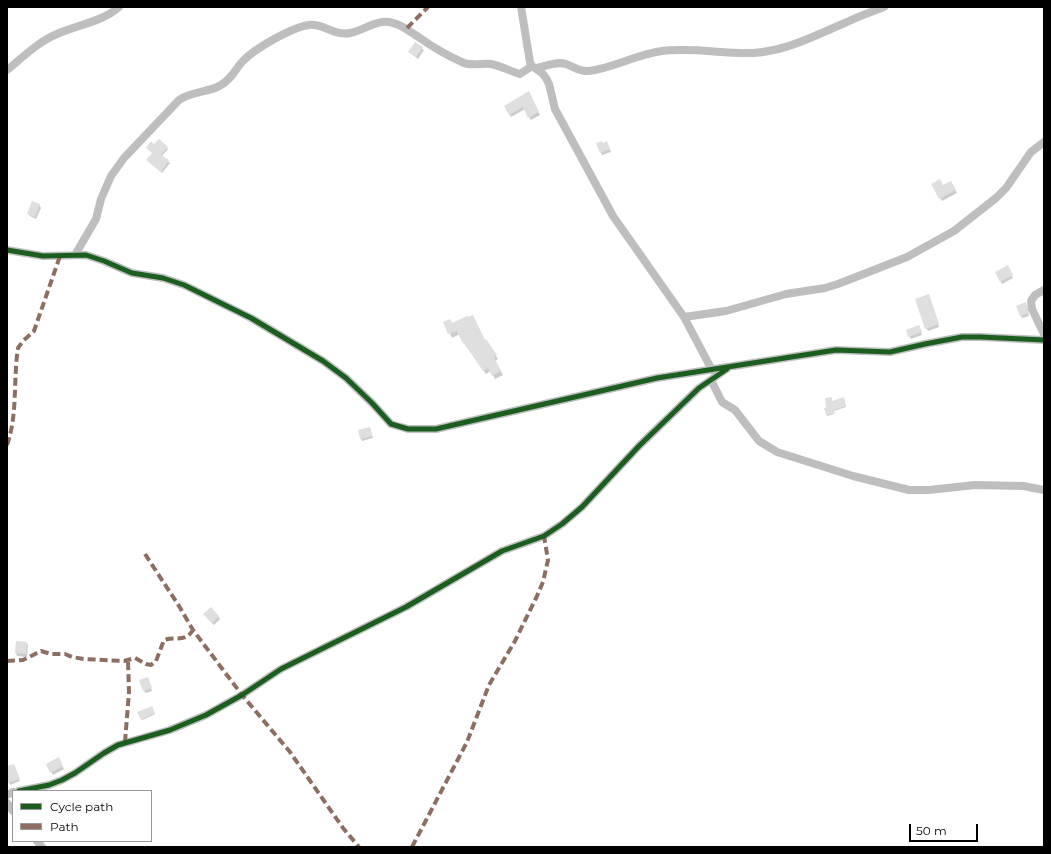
<!DOCTYPE html>
<html>
<head>
<meta charset="utf-8">
<style>
	body { margin:0 }
	#map { position:relative; width:1051px; height:854px; overflow:hidden; background:#fff; font-family:Montserrat,sans-serif }
	canvas { display:block }
	.frame { position:absolute; inset:0; border:8px solid #000; pointer-events:none }
	.legend { position:absolute; left:12px; top:790px; width:140px; height:52px; box-sizing:border-box; background:#fff; border:1px solid #999; margin:0; padding:5px 7px; list-style:none; font-size:12px; color:#000 }
	.legend li { display:flex; align-items:center; gap:8px; height:20px }
	.legend b { width:20px; border:1px solid #999 }
	.scale { position:absolute; left:909px; top:824px; width:69px; height:18px; box-sizing:border-box; border:2px solid #000; border-top:0; padding-left:5px; font-size:12px; line-height:14px; white-space:nowrap; color:#000; -webkit-text-stroke:3px #fff; paint-order:stroke }
</style>
</head>
<body>
<div id="map">
<canvas width="1051" height="854"></canvas>
<div class="frame"></div>
<ul class="legend">
<li><b style="height:5px;background:#1b5e20"></b>Cycle path</li>
<li><b style="height:5px;background:#8d6e63"></b>Path</li>
</ul>
<div class="scale">50 m</div>
</div>
<script>
const c = document.querySelector('canvas').getContext('2d');
c.lineJoin = 'round';
function paint(path, color) {
  c.fillStyle = color;
  c.fill(path, 'evenodd');
}
function trace(path, color, width, dash) {
  c.strokeStyle = color;
  c.lineWidth = width;
  c.lineCap = dash ? 'butt' : 'round';
  c.setLineDash(dash || []);
  c.stroke(path);
}
paint(new Path2D(`
	M 416,43 L 424,50 L 418,59 L 409,52 Z
	M 528,93 L 540,115 L 531,120 L 525,109 L 511,117 L 505,107 Z
	M 597,144 L 608,145 L 611,152 L 602,155 Z
	M 155,145 L 167,148 L 168,149 L 162,156 L 170,163 L 162,173 L 147,160 L 153,153 Z
	M 951,182 L 957,193 L 942,201 L 932,184 L 943,187 Z
	M 39,205 L 41,208 L 36,219 L 30,216 L 28,214 Z
	M 1008,267 L 1013,278 L 1002,284 L 996,272 Z
	M 930,298 L 939,327 L 928,331 L 926,328 Z
	M 1027,305 L 1029,316 L 1022,318 L 1017,306 Z
	M 445,323 L 452,324 L 485,341 L 498,359 L 495,361 L 503,375 L 495,379 L 491,371 L 486,374 L 467,347 L 466,347 L 460,334 L 452,338 Z
	M 920,329 L 922,335 L 911,339 L 907,330 Z
	M 844,399 L 846,407 L 834,411 L 834,414 L 827,416 L 825,409 L 827,408 L 832,402 Z
	M 370,428 L 373,438 L 362,441 L 361,439 Z
	M 218,616 L 220,619 L 214,625 L 206,617 Z
	M 17,642 L 26,643 L 28,645 L 27,657 L 17,656 L 16,653 Z
	M 149,681 L 152,691 L 146,693 L 144,691 Z
	M 151,707 L 155,714 L 143,720 L 139,713 Z
	M 58,758 L 64,769 L 53,775 L 47,764 Z
	M 7,767 L 15,767 L 20,781 L 10,785 L 7,778 Z`), '#0003');
paint(new Path2D(`
	M 415,42 L 423,47 L 416,57 L 408,52 Z
	M 529,91 L 539,112 L 528,118 L 523,107 L 509,115 L 504,106 Z
	M 159,139 L 168,147 L 161,155 L 169,160 L 161,172 L 146,160 L 152,153 L 146,148 L 151,141 L 154,144 Z
	M 602,141 L 603,143 L 607,141 L 610,149 L 600,153 L 596,143 Z
	M 940,179 L 943,185 L 951,181 L 956,190 L 939,199 L 931,184 Z
	M 32,201 L 40,204 L 35,217 L 27,214 Z
	M 1008,265 L 1013,275 L 1000,282 L 995,272 Z
	M 929,294 L 939,324 L 925,329 L 915,299 Z
	M 1026,302 L 1028,313 L 1020,316 L 1016,306 Z
	M 473,315 L 485,340 L 486,339 L 497,355 L 494,357 L 501,371 L 492,376 L 488,368 L 483,371 L 464,343 L 463,344 L 457,331 L 448,334 L 443,322 L 450,319 L 452,323 L 467,316 L 468,317 Z
	M 919,325 L 922,332 L 908,337 L 906,330 Z
	M 832,397 L 832,401 L 844,397 L 846,406 L 834,410 L 835,413 L 826,415 L 824,408 L 826,408 L 825,398 Z
	M 370,427 L 372,436 L 360,439 L 358,430 Z
	M 211,607 L 219,616 L 212,623 L 203,614 Z
	M 16,641 L 27,642 L 26,654 L 15,653 Z
	M 148,677 L 152,688 L 143,691 L 139,680 Z
	M 152,706 L 155,713 L 141,720 L 137,712 Z
	M 59,757 L 63,766 L 50,773 L 46,764 Z
	M 14,764 L 20,779 L 7,783 L 7,766 Z`), '#dfdfdf');
trace(new Path2D(`
	M 521,7 L 530,62 L 532,66 L 542,73 L 546,78 L 549,84 L 555,109 L 613,216 L 684,317 L 712,370
	M 537,68 C 546,66 557,61 566,64 C 575,67 579,72 589,71 C 614,68 637,54 662,51 C 692,47 722,54 753,53 C 787,51 816,35 847,22 C 859,16 871,12 884,7
	M 7,70 C 23,57 38,42 57,34 C 77,25 102,22 119,7
	M 7,250 L 43,256 L 86,255 L 104,261 L 132,273 L 163,278 L 184,285 L 251,318 L 323,361 L 346,378 L 372,403 L 391,424 L 408,429 L 436,429 L 657,378 L 836,350 L 890,352 L 925,344 L 962,337 L 980,337 L 1044,340
	M 75,255 L 96,219 L 101,199 L 111,176 L 124,158 L 179,100 C 191,91 208,93 221,85 C 233,78 235,69 243,61 C 255,48 293,27 309,25 C 323,23 334,36 350,33 C 365,30 378,18 393,23 C 402,25 409,31 417,36 C 431,46 448,56 464,63 C 472,66 483,63 491,64 C 501,66 510,71 520,74 L 532,66
	M 1044,290 L 1035,295 L 1031,301 L 1032,309 L 1044,334
	M 684,317 L 726,311 L 786,294 L 825,288 L 838,284 L 907,257 L 954,231 L 996,198 L 1006,188 L 1031,152 L 1044,142
	M 711,380 L 722,402 L 735,410 L 759,441 L 777,452 L 853,476 L 909,490 L 929,490 L 975,485 L 1023,486 L 1044,490
	M 19,791 L 49,785 L 62,780 L 75,773 L 104,753 L 118,745 L 170,730 L 206,715 L 242,695 L 281,669 L 406,607 L 502,551 L 544,536 L 562,524 L 582,507 L 639,446 L 699,388 L 728,368
	M 7,795 L 13,792
	M 7,803 L 13,811
	M 37,841 L 42,847`), '#bebebe', 8);
trace(new Path2D(`
	M 407,28 L 428,7
	M 7,445 C 18,414 13,380 18,348 L 23,341 L 34,331 L 60,256
	M 145,554 L 179,606 L 193,630 L 242,695 L 290,752 L 343,828 L 359,847
	M 7,661 L 23,660 L 41,651 L 51,654 L 65,654 L 72,657 L 84,659 L 124,661 L 135,658 L 146,664 L 151,665 L 156,661 L 164,640 C 175,636 185,643 193,630
	M 125,742 L 129,692 L 128,660
	M 412,847 L 467,742 L 489,685 L 515,641 L 537,596 L 543,582 L 548,560 L 544,536`), '#8d6e63', 4, [8, 4]);
trace(new Path2D(`
	M 7,250 L 43,256 L 86,255 L 104,261 L 132,273 L 163,278 L 184,285 L 251,318 L 323,361 L 346,378 L 372,403 L 391,424 L 408,429 L 436,429 L 657,378 L 836,350 L 890,352 L 925,344 L 962,337 L 980,337 L 1044,340
	M 19,791 L 49,785 L 62,780 L 75,773 L 104,753 L 118,745 L 170,730 L 206,715 L 242,695 L 281,669 L 406,607 L 502,551 L 544,536 L 562,524 L 582,507 L 639,446 L 699,388 L 727,369`), '#1b5e20', 5);
</script>
</body>
</html>
